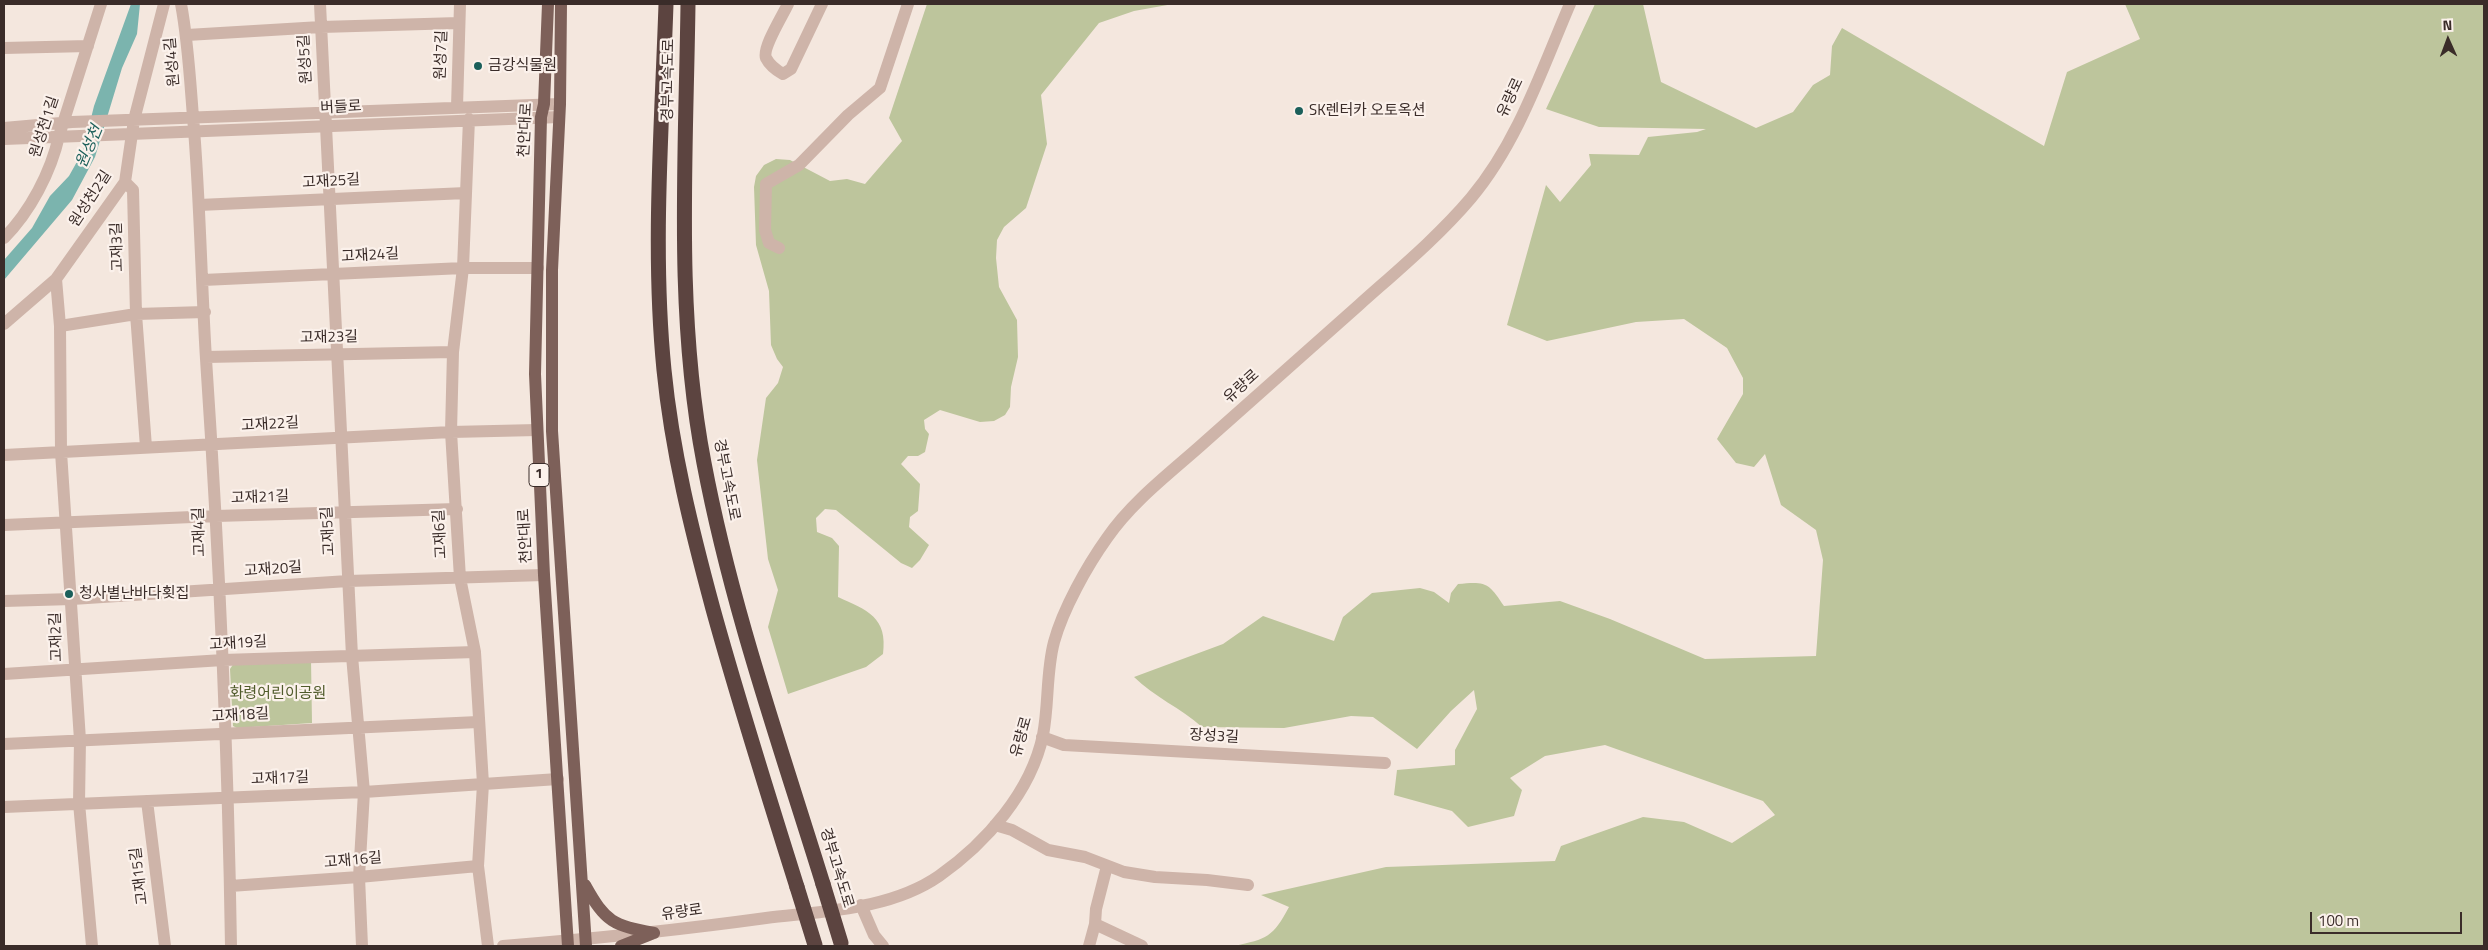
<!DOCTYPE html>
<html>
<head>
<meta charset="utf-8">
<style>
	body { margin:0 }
	#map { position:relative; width:2488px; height:950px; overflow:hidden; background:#f4e7de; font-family:"Titillium Web",sans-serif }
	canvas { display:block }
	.frame { position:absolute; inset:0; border:5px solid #3a2c29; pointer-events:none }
	.north { position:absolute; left:2423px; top:15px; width:50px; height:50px; -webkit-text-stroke:4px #fbf1eb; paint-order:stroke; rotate:358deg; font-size:14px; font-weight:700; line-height:20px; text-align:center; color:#3a2c29 }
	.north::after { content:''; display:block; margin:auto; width:18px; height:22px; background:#3a2c29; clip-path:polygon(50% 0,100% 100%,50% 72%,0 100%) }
	.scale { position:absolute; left:2310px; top:912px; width:152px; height:22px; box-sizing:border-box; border:2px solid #3a2c29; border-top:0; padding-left:6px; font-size:15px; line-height:18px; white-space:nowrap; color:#3a2c29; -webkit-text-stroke:4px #fbf1eb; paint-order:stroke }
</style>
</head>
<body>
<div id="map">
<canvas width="2488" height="950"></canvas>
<div class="frame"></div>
<div class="north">N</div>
<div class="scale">100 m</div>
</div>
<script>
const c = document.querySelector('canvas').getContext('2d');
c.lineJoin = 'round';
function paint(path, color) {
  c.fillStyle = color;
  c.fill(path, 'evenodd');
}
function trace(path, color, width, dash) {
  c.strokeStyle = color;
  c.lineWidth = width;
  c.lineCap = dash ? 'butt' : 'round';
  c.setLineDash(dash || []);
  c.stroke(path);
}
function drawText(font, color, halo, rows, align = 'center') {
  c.font = font + ' "Titillium Web","Noto Sans KR",sans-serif';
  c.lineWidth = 4.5;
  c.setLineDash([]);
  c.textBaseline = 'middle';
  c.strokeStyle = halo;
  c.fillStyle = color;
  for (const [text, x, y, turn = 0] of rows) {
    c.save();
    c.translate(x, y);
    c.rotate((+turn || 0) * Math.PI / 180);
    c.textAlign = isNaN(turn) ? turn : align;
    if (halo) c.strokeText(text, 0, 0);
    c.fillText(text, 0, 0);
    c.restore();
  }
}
paint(new Path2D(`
	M 927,4 L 1173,4 L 1134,11 L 1099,23 L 1041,95 L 1047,144 L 1026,208 L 1004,227 L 997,240 L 996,258 L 999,287 L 1017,320 L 1018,357 L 1011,387 L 1010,407 L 1005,415 L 994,421 L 980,422 L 940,410 L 924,420 L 925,429 L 929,434 L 925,452 L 918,456 L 908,456 L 901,464 L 920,484 L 918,511 L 910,517 L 909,527 L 929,545 L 920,560 L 912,568 L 901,563 L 836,510 L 825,509 L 816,518 L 817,532 L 832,538 L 839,546 L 838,597 C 867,610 888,617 883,654 L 866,667 L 788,694 L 768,627 L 778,590 L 768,559 L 757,460 L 766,398 L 778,383 L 783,367 L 777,359 L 771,345 L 769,291 L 756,245 L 754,187 L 756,176 L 764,165 L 776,159 L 790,160 L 830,181 L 847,179 L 865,184 L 902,141 L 889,118 Z
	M 1595,4 L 1643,4 L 1661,82 L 1756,128 L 1793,112 L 1813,85 L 1830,75 L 1832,46 L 1842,28 L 2044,146 L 2067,72 L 2140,39 L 2125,4 L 2484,4 L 2484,946 L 1234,946 C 1267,939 1273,937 1289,907 L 1261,895 L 1386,867 L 1555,861 L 1561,846 L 1643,817 L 1684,822 L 1732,843 L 1775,815 L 1763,801 L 1605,745 L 1545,756 L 1510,778 L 1522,790 L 1514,816 L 1468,827 L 1452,811 L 1394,795 L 1397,770 L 1455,765 L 1455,750 L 1477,709 L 1474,690 L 1451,711 L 1417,749 L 1373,717 L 1351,716 L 1284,728 L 1202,727 C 1181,708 1154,697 1134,677 L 1223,644 L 1263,616 L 1334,641 L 1343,617 L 1372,593 L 1420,588 L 1434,592 L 1449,603 L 1451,593 L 1458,584 C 1486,581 1489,583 1504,606 L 1560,601 L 1610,619 L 1705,659 L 1816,656 L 1823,560 L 1816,530 L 1781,505 L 1765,454 L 1754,467 L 1736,463 L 1717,439 L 1743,394 L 1743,378 L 1727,348 L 1684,319 L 1636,322 L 1547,341 L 1507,325 L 1546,185 L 1560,202 L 1591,165 L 1589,154 L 1639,155 L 1648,137 L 1697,132 L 1706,129 L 1599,127 L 1546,109 Z
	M 311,660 L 312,723 L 237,728 L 233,726 L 230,669 L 234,663 Z`), '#bdc59c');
paint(new Path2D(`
	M 131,4 L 140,4 L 137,34 L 122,68 L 95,157 L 72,200 L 4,280 L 4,260 L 32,228 L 50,196 L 69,176 L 83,151 L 94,106 Z`), '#7bb4ae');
trace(new Path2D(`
	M 181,4 C 188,41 190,79 193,117 C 200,197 201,278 206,359 C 219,554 228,750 231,946
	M 320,4 L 352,656 L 364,792 L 359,877 L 362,946
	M 788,4 C 783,15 762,48 766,58 C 770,66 776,70 783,74 L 791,69 L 822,4
	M 187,35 L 321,27 L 459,23
	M 4,48 L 88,46
	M 457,107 L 460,4
	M 469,119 L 463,268 L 453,352 L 451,432 L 460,578 L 475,652 L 483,784 L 478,866 L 488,946
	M 4,128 L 72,122 L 560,104
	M 4,139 L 559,117
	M 125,182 L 133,190 L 136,314 L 146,447
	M 199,205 L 466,193
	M 4,238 C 30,212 51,172 59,136 L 101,4
	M 779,248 L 769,243 L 765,230 L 766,184 L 799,165 L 848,115 L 880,88 L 908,4
	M 56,279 L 60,326 L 61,452 L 80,740 L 79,803 L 92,946
	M 203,280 L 463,268 L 538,268
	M 4,324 L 56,279 L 125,182 L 134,120 L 164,4
	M 60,326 L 136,314 L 205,312
	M 206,357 L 453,352
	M 4,455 L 451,432 L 537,430
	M 4,525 L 216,516 L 457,509
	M 4,601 L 72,599 L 348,581 L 544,575
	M 4,674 L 223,660 L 475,652
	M 1042,737 L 1064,745 L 1385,763
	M 4,744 L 478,722
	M 147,801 L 165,946
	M 4,807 L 364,792 L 558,779
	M 995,825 L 1012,830 L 1048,850 L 1085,857 L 1124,872 L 1155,877 L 1207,880 L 1248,885
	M 1107,866 L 1096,909 L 1095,924 L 1142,946
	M 230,886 L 359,877 L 478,866
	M 861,905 L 874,935 L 883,946
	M 503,946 C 591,939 679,930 766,918 C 823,911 890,910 939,876 C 986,843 1031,792 1043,735 C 1049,704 1046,672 1054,642 C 1063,609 1087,566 1107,538 C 1133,500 1174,470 1207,440 C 1258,395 1308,350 1359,305 C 1397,271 1438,237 1471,198 C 1518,142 1542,69 1570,4
	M 1089,946 L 1095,924`), '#ceb4a9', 12);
trace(new Path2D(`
	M 548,4 L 544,104 L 541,117 L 535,374 L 544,575 L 568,946
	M 561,4 L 560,104 L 552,270 L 552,431 L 586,946
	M 585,885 C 606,923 613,925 654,933
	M 621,946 L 654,933`), '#7d6059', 12);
trace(new Path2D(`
	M 666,4 C 662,125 652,249 664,370 C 672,452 692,531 713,609 C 739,703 768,795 797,887
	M 688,4 C 686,156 675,313 704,463 C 731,606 780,745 823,884`), '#5c4440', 15);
trace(new Path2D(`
	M 823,884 L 841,943
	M 797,887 L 815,945`), '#5c4440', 15);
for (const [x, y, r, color] of [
	[478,66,5,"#1b5f5a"],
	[1299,111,5,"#1b5f5a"],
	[69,594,5,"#1b5f5a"]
]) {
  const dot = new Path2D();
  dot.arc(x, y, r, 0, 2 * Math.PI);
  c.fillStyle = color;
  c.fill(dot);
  trace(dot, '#fbf1eb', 2);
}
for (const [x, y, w] of [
	[539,475,20]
]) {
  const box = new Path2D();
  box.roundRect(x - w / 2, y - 11.5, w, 23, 4);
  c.fillStyle = '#fbf1eb';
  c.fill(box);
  trace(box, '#3a2c29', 1);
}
drawText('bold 14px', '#3a2c29', null, [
	["1",539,475]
]);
drawText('15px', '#3a2c29', '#fbf1eb', [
	["원성7길",442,55,-88],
	["원성5길",306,59,-93],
	["원성4길",173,62,-95],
	["경부고속도로",669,80,-89],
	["유량로",1511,98,-65],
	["버들로",341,108,-3],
	["원성천1길",45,127,-72],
	["천안대로",526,130,-87],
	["고재25길",331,182,-3],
	["원성천2길",91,199,-57],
	["고재3길",118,247,-92],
	["고재24길",370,256,-3],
	["고재23길",329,338,-1],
	["유량로",1242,387,-42],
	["고재22길",270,425,-3],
	["경부고속도로",726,480,79],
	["고재21길",260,498,-2],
	["고재5길",329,531,-93],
	["고재4길",200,532,-92],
	["고재6길",441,534,-93],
	["천안대로",526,536,-93],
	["고재20길",273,570,-4],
	["고재2길",57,637,-92],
	["고재19길",238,644,-3],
	["고재18길",240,716,-3],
	["유량로",1022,737,-74],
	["장성3길",1214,737,3],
	["고재17길",280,779,-2],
	["고재16길",353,861,-5],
	["경부고속도로",836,868,73],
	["고재15길",140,876,-97],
	["유량로",682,913,-8]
]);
drawText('15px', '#3a2c29', '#fbf1eb', [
	["금강식물원",488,66],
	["SK렌터카 오토옥션",1309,111],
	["청사별난바다횟집",79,594]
], 'left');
drawText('15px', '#505b2b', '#fbf1eb', [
	["화령어린이공원",278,694]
]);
drawText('italic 16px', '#1b5f5a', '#fbf1eb', [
	["원성천",90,147,-67]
]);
</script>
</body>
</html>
